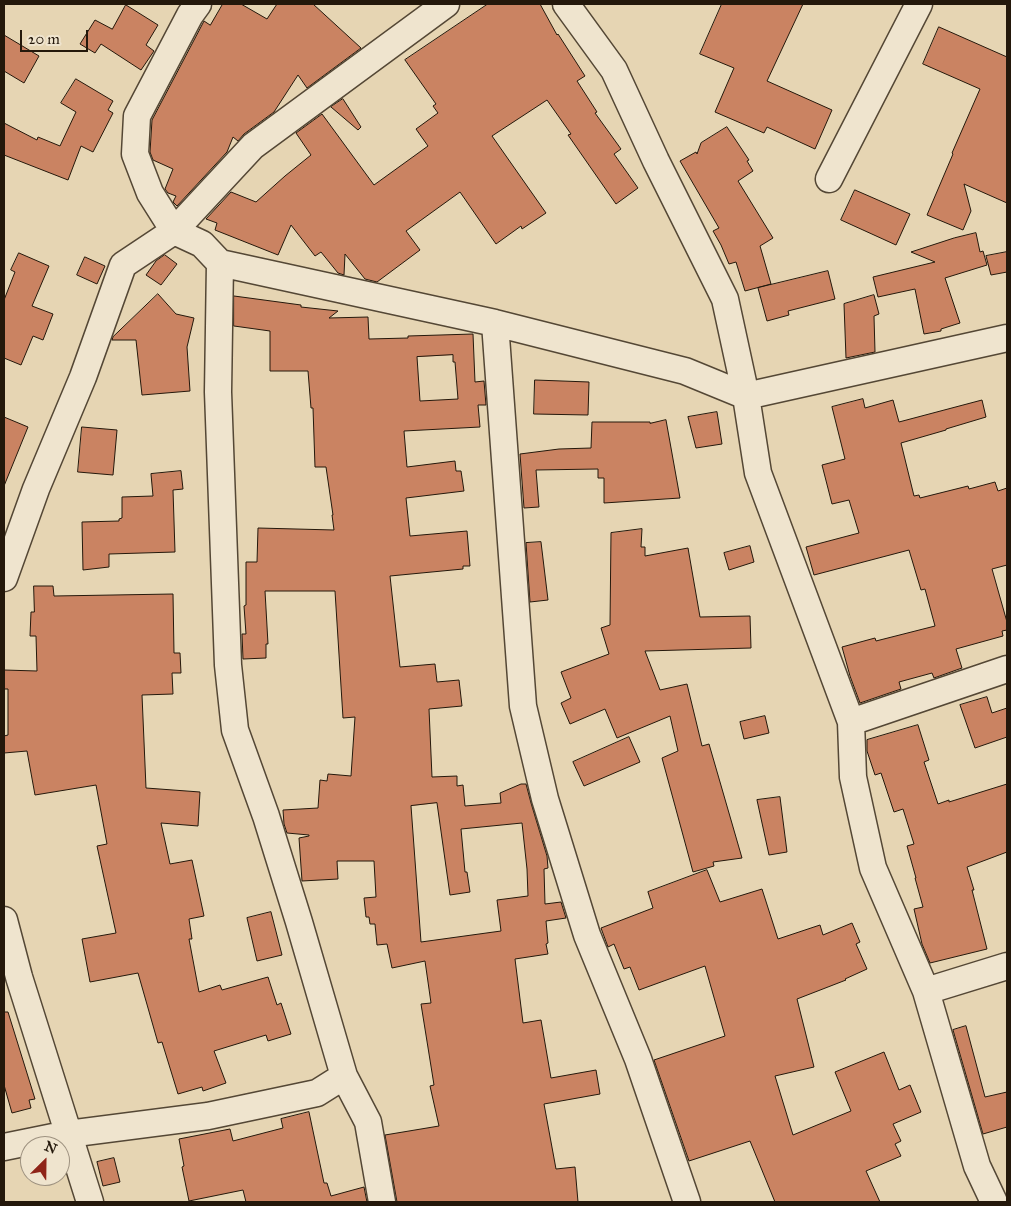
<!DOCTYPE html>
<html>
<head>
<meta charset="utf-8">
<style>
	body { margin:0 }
	#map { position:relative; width:1011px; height:1206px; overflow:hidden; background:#e6d5b3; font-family:"IM FELL Great Primer",serif }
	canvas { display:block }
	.frame { position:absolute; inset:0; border:5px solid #24180b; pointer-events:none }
	.north { position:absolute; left:20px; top:1136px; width:50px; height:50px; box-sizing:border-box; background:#efe4ce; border:1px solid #9e9280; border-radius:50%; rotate:23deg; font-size:14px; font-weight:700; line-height:20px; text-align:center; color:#24180b }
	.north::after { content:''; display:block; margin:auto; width:18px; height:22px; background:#8f2418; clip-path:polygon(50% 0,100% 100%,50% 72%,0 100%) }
	.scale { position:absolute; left:20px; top:30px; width:68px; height:22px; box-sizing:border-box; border:2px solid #24180b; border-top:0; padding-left:6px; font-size:15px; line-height:18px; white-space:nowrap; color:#24180b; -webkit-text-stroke:4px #efe4ce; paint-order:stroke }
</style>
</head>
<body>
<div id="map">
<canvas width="1011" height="1206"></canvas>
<div class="frame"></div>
<div class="north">N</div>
<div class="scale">20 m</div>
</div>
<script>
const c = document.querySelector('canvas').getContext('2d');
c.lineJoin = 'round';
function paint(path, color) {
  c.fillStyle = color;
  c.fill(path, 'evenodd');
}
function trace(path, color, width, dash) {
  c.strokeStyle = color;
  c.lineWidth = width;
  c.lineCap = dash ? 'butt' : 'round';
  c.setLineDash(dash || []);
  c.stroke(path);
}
const building = new Path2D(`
	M 223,4 L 241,4 L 267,19 L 277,4 L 313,4 L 361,48 L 307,88 L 298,75 L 274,112 L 244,134 L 238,141 L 233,137 L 227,152 L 177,206 L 173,202 L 176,196 L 168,193 L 165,189 L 173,169 L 153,160 L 150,152 L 152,120 L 203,23 L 204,21 L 210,25 Z
	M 488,4 L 540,4 L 557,35 L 558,34 L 585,76 L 577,81 L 597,112 L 595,113 L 621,149 L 614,154 L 638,188 L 616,204 L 568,135 L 571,134 L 547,100 L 492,136 L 546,213 L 522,229 L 521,226 L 496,244 L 460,192 L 406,231 L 420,250 L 377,282 L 365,279 L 345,254 L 344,275 L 338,273 L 321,252 L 315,256 L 291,225 L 278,255 L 215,230 L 217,223 L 206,219 L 231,192 L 256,202 L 285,176 L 311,155 L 296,133 L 322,114 L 374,185 L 428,146 L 416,129 L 438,113 L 433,106 L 436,104 L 405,60 Z
	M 722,4 L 803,4 L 767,81 L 832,110 L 815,149 L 767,127 L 764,133 L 715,112 L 734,68 L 700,54 Z
	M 126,5 L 158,25 L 146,45 L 154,51 L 141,70 L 101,44 L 95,53 L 80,44 L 95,20 L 112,29 Z
	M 939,27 L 1007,57 L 1007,203 L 964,184 L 971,211 L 963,230 L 927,215 L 953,154 L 952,153 L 980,89 L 923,64 Z
	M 4,35 L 39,56 L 24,83 L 4,71 Z
	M 76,79 L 113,101 L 108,110 L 113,113 L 93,152 L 81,146 L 68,180 L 4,155 L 4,123 L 37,140 L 38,137 L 60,146 L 76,112 L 61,103 Z
	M 343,99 L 361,127 L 358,130 L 331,107 Z
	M 727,127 L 749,160 L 747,161 L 753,171 L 738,181 L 773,238 L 760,246 L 771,284 L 745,291 L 736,262 L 729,264 L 721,245 L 713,231 L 719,228 L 680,161 L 696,152 L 697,154 L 701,143 Z
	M 855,190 L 910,214 L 896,245 L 841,220 Z
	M 976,233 L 980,252 L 983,251 L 987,265 L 945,278 L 960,323 L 941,329 L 941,331 L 924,334 L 915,289 L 878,297 L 873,277 L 935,262 L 911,252 L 954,238 Z
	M 1007,252 L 1007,272 L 991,275 L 986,256 Z
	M 19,253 L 49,266 L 32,306 L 53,314 L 43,340 L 33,336 L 21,365 L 4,358 L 4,300 L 15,272 L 11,270 Z
	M 165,255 L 177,264 L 161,285 L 146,275 L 156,261 Z
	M 85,257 L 105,266 L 97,284 L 77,275 Z
	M 828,271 L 835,299 L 788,311 L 789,315 L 767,321 L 758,288 Z
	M 158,294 L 176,314 L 194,318 L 187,347 L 190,391 L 142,395 L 136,340 L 112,340 L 113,337 Z
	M 874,295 L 879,314 L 874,316 L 875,352 L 846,358 L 844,304 Z
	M 234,296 L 301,305 L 301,307 L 338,311 L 329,318 L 368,317 L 369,339 L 408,338 L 408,336 L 473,334 L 475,382 L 484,381 L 486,405 L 478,405 L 480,427 L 404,431 L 407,467 L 455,461 L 456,471 L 461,471 L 464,491 L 406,498 L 410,536 L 467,531 L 470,566 L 463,566 L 463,569 L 390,576 L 400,667 L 435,664 L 437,682 L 459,680 L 462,706 L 429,709 L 432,777 L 457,776 L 457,786 L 463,785 L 465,806 L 501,803 L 500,793 L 521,784 L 526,784 L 531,803 L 547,856 L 548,868 L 544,869 L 545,904 L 561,902 L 566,918 L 546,921 L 548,943 L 546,944 L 548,954 L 515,959 L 523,1023 L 541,1020 L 551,1078 L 596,1070 L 600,1094 L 544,1104 L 556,1169 L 575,1167 L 578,1202 L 397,1202 L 385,1135 L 439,1126 L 430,1086 L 434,1085 L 421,1004 L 431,1003 L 425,961 L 392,968 L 387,944 L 377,945 L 375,924 L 370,924 L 369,917 L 366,917 L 364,898 L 376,897 L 374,861 L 337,861 L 338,879 L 302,881 L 299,838 L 309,836 L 309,835 L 287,833 L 284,824 L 283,810 L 318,808 L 320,780 L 327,781 L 328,774 L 351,776 L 355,717 L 343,718 L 335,591 L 265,591 L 268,644 L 266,644 L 266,658 L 243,659 L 242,634 L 246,634 L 244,606 L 246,605 L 246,562 L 257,562 L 258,528 L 334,530 L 332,515 L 333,515 L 326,467 L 315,467 L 313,408 L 311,408 L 308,371 L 270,371 L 270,331 L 234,326 ZM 453,355 L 453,362 L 455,362 L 458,399 L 420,401 L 417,357 ZM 437,803 L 450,895 L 470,892 L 467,872 L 465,872 L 461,829 L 522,823 L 527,869 L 528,896 L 497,900 L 501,931 L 421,942 L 411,806 Z
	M 535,380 L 589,382 L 588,415 L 534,414 Z
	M 863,399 L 865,408 L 893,400 L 899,422 L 982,400 L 986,417 L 946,429 L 946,430 L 901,443 L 914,496 L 919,495 L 920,498 L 968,486 L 969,489 L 995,482 L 998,491 L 1007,488 L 1007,565 L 992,569 L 1007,622 L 1007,630 L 1002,631 L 1003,636 L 956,649 L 962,668 L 934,678 L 932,673 L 899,682 L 901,689 L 860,703 L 850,676 L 842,647 L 875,638 L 876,641 L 935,626 L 925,589 L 921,590 L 909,550 L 814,575 L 806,547 L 859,533 L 849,500 L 832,504 L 822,465 L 845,459 L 832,407 Z
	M 717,412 L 722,444 L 696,448 L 688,417 Z
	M 4,417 L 28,427 L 4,486 Z
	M 666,420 L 680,498 L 604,503 L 604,478 L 598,478 L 598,469 L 536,470 L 539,507 L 524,508 L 520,454 L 559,449 L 591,448 L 592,422 L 650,422 L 650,423 Z
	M 82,427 L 117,430 L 113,475 L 78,472 Z
	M 181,471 L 183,489 L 173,490 L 175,552 L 109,554 L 109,567 L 83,570 L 82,522 L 119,521 L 119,519 L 122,518 L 122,497 L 153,496 L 151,474 Z
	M 642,529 L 641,547 L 645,547 L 645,556 L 688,548 L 700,617 L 750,616 L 751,648 L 645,651 L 660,690 L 687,684 L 702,746 L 709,744 L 742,858 L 713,862 L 714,866 L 693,872 L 662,758 L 678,751 L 670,716 L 617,738 L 605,709 L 570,724 L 561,703 L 571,698 L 561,672 L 609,654 L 601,628 L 610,625 L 611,533 Z
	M 541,542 L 548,600 L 530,602 L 526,543 Z
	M 750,546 L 754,562 L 729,570 L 724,553 Z
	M 34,586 L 53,586 L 54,596 L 173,594 L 174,653 L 180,653 L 181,673 L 172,673 L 173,694 L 142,695 L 146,788 L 200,792 L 198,826 L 161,823 L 170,864 L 192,860 L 204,916 L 189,919 L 192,939 L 189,939 L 199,992 L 220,985 L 222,990 L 268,977 L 277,1005 L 281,1003 L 291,1034 L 268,1041 L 266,1035 L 214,1051 L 226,1083 L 203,1091 L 202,1087 L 178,1094 L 162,1042 L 158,1043 L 138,973 L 90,982 L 82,939 L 116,933 L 97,846 L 107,844 L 96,785 L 35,795 L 27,751 L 4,753 L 4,736 L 8,735 L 8,689 L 4,689 L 4,670 L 37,671 L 36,636 L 30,636 L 31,612 L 34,612 Z
	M 987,697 L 992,713 L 1007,708 L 1007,737 L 975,748 L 960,705 Z
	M 765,716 L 769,733 L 744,739 L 740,722 Z
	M 918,725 L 929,760 L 924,762 L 938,804 L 949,800 L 949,802 L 1007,784 L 1007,852 L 967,867 L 974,890 L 972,890 L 987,949 L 930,963 L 922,944 L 914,909 L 923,907 L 915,878 L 916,878 L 907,846 L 914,844 L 903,809 L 894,812 L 881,773 L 875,775 L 867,751 L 867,740 Z
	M 629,737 L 640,762 L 584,786 L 573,762 Z
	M 780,797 L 787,852 L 769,855 L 757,800 Z
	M 707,870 L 720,902 L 762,889 L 778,939 L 820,925 L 823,935 L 852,923 L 860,942 L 856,944 L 867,969 L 845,979 L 846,980 L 797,999 L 814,1067 L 775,1076 L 793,1135 L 851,1111 L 835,1072 L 884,1052 L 899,1090 L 910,1085 L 921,1112 L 893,1124 L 901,1141 L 895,1144 L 901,1156 L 866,1171 L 880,1202 L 775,1202 L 750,1141 L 689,1161 L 654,1060 L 725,1036 L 705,966 L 639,990 L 630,967 L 624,969 L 614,944 L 608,947 L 601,928 L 653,908 L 648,892 Z
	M 271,912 L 282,955 L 257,961 L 247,918 Z
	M 4,1012 L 8,1012 L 35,1099 L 29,1100 L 31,1108 L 12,1113 L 4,1085 Z
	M 966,1026 L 985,1097 L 1007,1092 L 1007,1127 L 983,1134 L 953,1030 Z
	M 309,1112 L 324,1183 L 327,1183 L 331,1196 L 364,1187 L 367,1202 L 246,1202 L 243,1190 L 189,1201 L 182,1167 L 184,1166 L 179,1139 L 230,1129 L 233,1141 L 283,1128 L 281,1119 Z
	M 114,1158 L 120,1182 L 103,1186 L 97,1162 Z`);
paint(building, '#ca8362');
trace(building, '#24180b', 1);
const minor = new Path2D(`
	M 198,4 L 190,15 L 137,116 L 135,154 L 150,193 L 174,231 L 202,244 L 220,263 L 218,392 L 228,665 L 235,730 L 266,816 L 299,922 L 344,1076 L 368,1122 L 382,1202
	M 566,4 L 614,70 L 656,161 L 725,299 L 746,396 L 758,473 L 851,722 L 853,777 L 873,868 L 926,991 L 977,1166 L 994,1202
	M 829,179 L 919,4
	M 220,263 L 495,323 L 685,371 L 746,396 L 1007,338
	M 495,323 L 523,706 L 545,799 L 587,935 L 638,1059 L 687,1202
	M 4,578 L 36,489 L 83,377 L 123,265 L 174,231 L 253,146 L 446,4
	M 851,722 L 1007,669
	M 4,920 L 19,977 L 90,1202
	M 926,991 L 1007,966
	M 4,1147 L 68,1134 L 208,1116 L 317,1093 L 344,1076`);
trace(minor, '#544735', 29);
trace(minor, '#efe4ce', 26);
</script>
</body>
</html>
